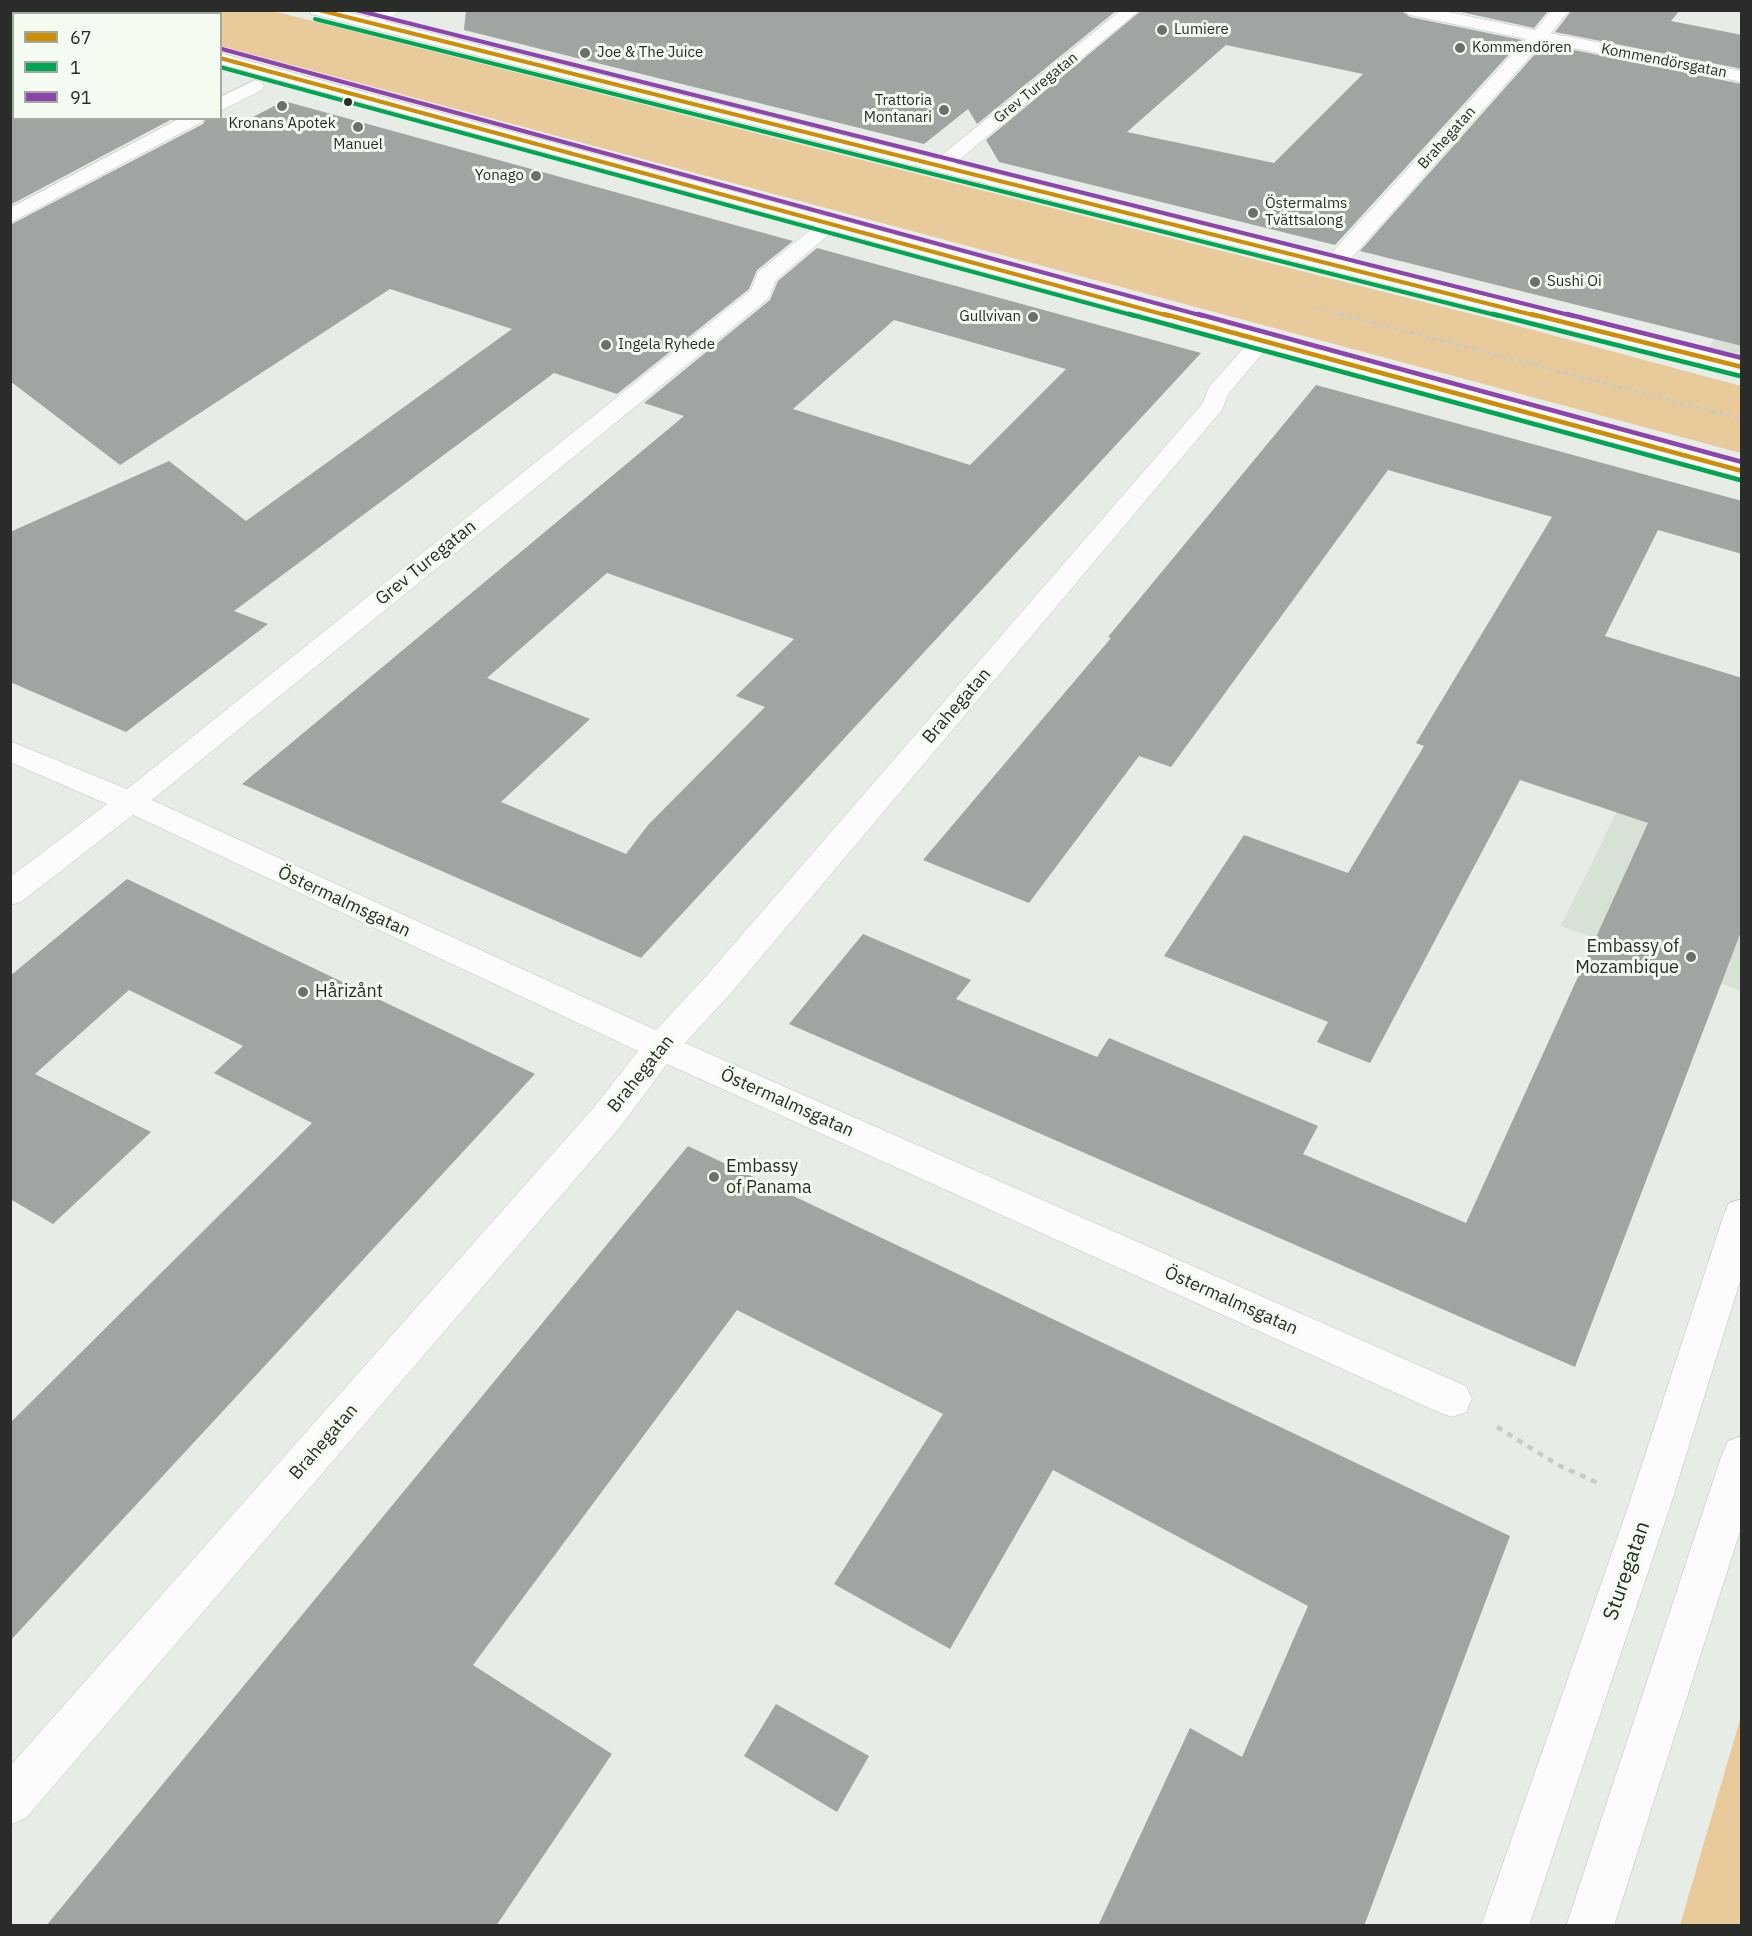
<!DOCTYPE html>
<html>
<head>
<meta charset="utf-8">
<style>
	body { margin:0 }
	#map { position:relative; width:1752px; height:1936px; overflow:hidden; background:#e7ece6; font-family:"IBM Plex Sans",sans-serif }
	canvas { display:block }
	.frame { position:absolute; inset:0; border:12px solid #292c28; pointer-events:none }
	.legend { position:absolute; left:12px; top:12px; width:210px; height:108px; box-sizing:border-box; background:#f4fcf1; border:2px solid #a3a9a1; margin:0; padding:8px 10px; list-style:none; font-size:18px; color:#292c28 }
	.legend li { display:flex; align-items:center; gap:12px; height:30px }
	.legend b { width:30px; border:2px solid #a3a9a1 }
</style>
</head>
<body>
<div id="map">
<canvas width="1752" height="1936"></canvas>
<div class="frame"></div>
<ul class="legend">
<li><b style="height:8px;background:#ce8e08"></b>67</li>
<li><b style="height:8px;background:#00a651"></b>1</li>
<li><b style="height:8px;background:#8e44ad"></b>91</li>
</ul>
</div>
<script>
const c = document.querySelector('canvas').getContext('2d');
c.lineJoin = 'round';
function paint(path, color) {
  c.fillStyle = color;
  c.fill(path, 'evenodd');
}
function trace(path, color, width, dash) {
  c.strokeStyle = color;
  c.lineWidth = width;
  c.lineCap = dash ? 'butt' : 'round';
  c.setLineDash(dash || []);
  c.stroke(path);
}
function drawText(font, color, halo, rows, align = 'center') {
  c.font = font + ' "IBM Plex Sans",sans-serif';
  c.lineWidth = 6;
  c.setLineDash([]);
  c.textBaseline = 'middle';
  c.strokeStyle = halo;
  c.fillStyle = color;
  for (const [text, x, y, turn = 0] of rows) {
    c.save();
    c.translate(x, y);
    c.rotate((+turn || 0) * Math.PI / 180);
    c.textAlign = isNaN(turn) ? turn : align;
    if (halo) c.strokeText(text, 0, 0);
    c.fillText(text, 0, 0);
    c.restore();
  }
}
paint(new Path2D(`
	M 1741,291 L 1741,359 L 1707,351 Z
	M 1626,793 L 1741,831 L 1741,991 L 1561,926 Z`), '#d8e1d6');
paint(new Path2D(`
	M 87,11 L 273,11 L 1511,324 L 1741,386 L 1741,453 L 221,46 L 220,14 L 99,14 Z
	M 1741,1716 L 1741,1925 L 1680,1925 Z`), '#e9cb9b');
paint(new Path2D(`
	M 466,10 L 1117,10 L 977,124 L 968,109 L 924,144 L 464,30 Z
	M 1142,10 L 1400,10 L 1410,17 L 1522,40 L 1335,245 L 999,162 L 986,140 ZM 1226,45 L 1363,74 L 1274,163 L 1127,132 Z
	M 1452,10 L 1549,10 L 1534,28 Z
	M 1572,10 L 1680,10 L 1671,21 L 1742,35 L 1742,69 L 1555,32 Z
	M 1544,44 L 1742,84 L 1742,346 L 1360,251 Z
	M 284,101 L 793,241 L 757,270 L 749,289 L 617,394 L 554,373 L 234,611 L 268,624 L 126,732 L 10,682 L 10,532 L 169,461 L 246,521 L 512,329 L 390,289 L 120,465 L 10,381 L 10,225 L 203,124 L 206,118 L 251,118 Z
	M 10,118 L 174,118 L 10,205 Z
	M 817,248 L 1201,353 L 641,958 L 242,784 L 684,416 L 644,403 L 770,300 L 778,281 ZM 894,320 L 1066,369 L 970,465 L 793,409 ZM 607,573 L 794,639 L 736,696 L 765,707 L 648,825 L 626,854 L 501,802 L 590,719 L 487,678 Z
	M 1316,385 L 1742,501 L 1742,554 L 1658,530 L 1605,636 L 1742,678 L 1742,929 L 1575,1367 L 789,1024 L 863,934 L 971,980 L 956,999 L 1097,1057 L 1109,1038 L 1318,1126 L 1303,1154 L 1466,1223 L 1648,823 L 1520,780 L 1370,1063 L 1317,1042 L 1328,1022 L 1164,956 L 1244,835 L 1348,873 L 1424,746 L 1416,743 L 1552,517 L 1388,470 L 1171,767 L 1139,756 L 1029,903 L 923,860 L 1111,638 L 1108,637 Z
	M 127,879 L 535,1074 L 10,1641 L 10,1423 L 312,1123 L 214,1073 L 243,1046 L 129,990 L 35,1074 L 151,1132 L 53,1224 L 10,1199 L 10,976 Z
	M 688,1146 L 1510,1536 L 1364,1926 L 1098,1926 L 1190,1728 L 1242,1757 L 1308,1606 L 1053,1470 L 950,1649 L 834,1584 L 943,1414 L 737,1310 L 473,1665 L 612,1754 L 496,1926 L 46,1926 Z
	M 776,1704 L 869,1756 L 837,1812 L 744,1756 Z`), '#a1a5a2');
const pedestrian = new Path2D(`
	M 255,80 L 262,82 L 264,86 L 262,90 L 220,111 L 220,97 Z
	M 180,118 L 204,118 L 202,122 L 10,223 L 10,208 Z`);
const minor = new Path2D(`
	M 380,10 L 402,10 L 375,27 L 363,27 L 360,23 Z
	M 1121,10 L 1140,10 L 947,170 L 933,170 L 930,166 L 933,162 Z
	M 1402,10 L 1439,10 L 1535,30 L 1552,10 L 1570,10 L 1551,33 L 1742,71 L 1742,82 L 1543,42 L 1341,270 L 1333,271 L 1325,270 L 1322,265 L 1325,260 L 1526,39 L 1410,15 Z
	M 831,217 L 838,219 L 841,223 L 838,227 L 776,280 L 769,298 L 152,800 L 656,1030 L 707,975 L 1202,404 L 1209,387 L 1254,336 L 1262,334 L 1270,336 L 1273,341 L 1229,393 L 1222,410 L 731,993 L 685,1043 L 1466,1386 L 1472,1399 L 1466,1412 L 1452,1417 L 1438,1412 L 667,1064 L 621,1126 L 26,1818 L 10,1825 L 10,1766 L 595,1106 L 638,1051 L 133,815 L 21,902 L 10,905 L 10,877 L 107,804 L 10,762 L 10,741 L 127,789 L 751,290 L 758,272 L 824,219 Z`);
const tertiary = new Path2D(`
	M 37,10 L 62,10 L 64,14 L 39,14 Z
	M 309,10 L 340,10 L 1742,360 L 1742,374 L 311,14 Z
	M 220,53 L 1742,463 L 1742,478 L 220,64 Z
	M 1742,1199 L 1742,1275 L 1670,1507 L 1529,1926 L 1481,1926 L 1628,1507 L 1724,1214 L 1729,1203 Z
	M 1742,1436 L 1742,1525 L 1614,1926 L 1566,1926 L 1722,1454 L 1728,1441 Z`);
trace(pedestrian, '#bdc1bc', 1);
trace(minor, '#bdc1bc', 1);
trace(tertiary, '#bdc1bc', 1);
trace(new Path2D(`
	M 177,10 L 188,14
	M 1313,307 L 1346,316`), '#c9cbc9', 2, [3, 3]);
trace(new Path2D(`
	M 1340,314 L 1742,419`), '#c9cbc9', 3, [4, 4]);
trace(new Path2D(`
	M 1497,1427 L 1558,1465 L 1598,1483`), '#c9cbc9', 4.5, [6, 6]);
paint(pedestrian, '#fbfcfb');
paint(minor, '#fbfcfb');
paint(tertiary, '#fbfcfb');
trace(new Path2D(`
	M 319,10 L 1537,316
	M 220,58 L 1169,316`), '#ce8e08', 4);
trace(new Path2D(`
	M 1164,314 L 1742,471
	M 1531,314 L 1742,367`), '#ce8e08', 4.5);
trace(new Path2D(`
	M 315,19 L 1499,316
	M 220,67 L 1135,316`), '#00a651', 4);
trace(new Path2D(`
	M 1129,314 L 1740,480
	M 1493,314 L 1740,376`), '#00a651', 4.5);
trace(new Path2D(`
	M 356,10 L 1573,316
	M 222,49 L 1203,316`), '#8e44ad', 4);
trace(new Path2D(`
	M 1198,314 L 1742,462
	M 1567,314 L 1742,358`), '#8e44ad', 4.5);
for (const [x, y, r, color] of [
	[1162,30,6,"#6c6f6a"],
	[1460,48,6,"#6c6f6a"],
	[585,53,6,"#6c6f6a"],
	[348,102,5,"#292c28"],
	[282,106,6,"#6c6f6a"],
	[944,110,6,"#6c6f6a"],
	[358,127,6,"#6c6f6a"],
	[536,176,6,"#6c6f6a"],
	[1253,213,6,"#6c6f6a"],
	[1535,282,6,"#6c6f6a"],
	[1033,317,6,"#6c6f6a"],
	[606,345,6,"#6c6f6a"],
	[1691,957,6,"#6c6f6a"],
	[303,992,6,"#6c6f6a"],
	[714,1177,6,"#6c6f6a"]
]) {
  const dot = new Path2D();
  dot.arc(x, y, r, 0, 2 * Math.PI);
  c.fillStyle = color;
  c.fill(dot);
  trace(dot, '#f4fcf1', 2);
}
drawText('15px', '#292c28', '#f4fcf1', [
	["Lumiere",1174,30],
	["Kommendören",1472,48],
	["Joe & The Juice",597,53],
	["Trattoria",932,101,"right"],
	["Montanari",932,118,"right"],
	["Kronans Apotek",282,124,"center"],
	["Manuel",358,145,"center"],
	["Yonago",524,176,"right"],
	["Östermalms",1265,204],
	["Tvättsalong",1265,221],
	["Sushi Oi",1547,282],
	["Gullvivan",1021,317,"right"],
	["Ingela Ryhede",618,345]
], 'left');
drawText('15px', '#292c28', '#f4fcf1', [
	["Kommendörsgatan",1664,61,11],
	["Grev Turegatan",1036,88,-39],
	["Brahegatan",1447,138,-48]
]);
drawText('18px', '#292c28', '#f4fcf1', [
	["Grev Turegatan",426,563,-39],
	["Brahegatan",957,706,-49],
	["Östermalmsgatan",344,902,25],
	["Brahegatan",641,1074,-51],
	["Östermalmsgatan",787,1103,24],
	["Östermalmsgatan",1231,1301,24],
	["Brahegatan",324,1442,-49]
]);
drawText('18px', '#292c28', '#f4fcf1', [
	["Embassy of",1679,947,"right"],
	["Mozambique",1679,968,"right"],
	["Hårizånt",315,992],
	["Embassy",726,1167],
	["of Panama",726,1188]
], 'left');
drawText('21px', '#292c28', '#f4fcf1', [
	["Sturegatan",1627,1571,-71]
]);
</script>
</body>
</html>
